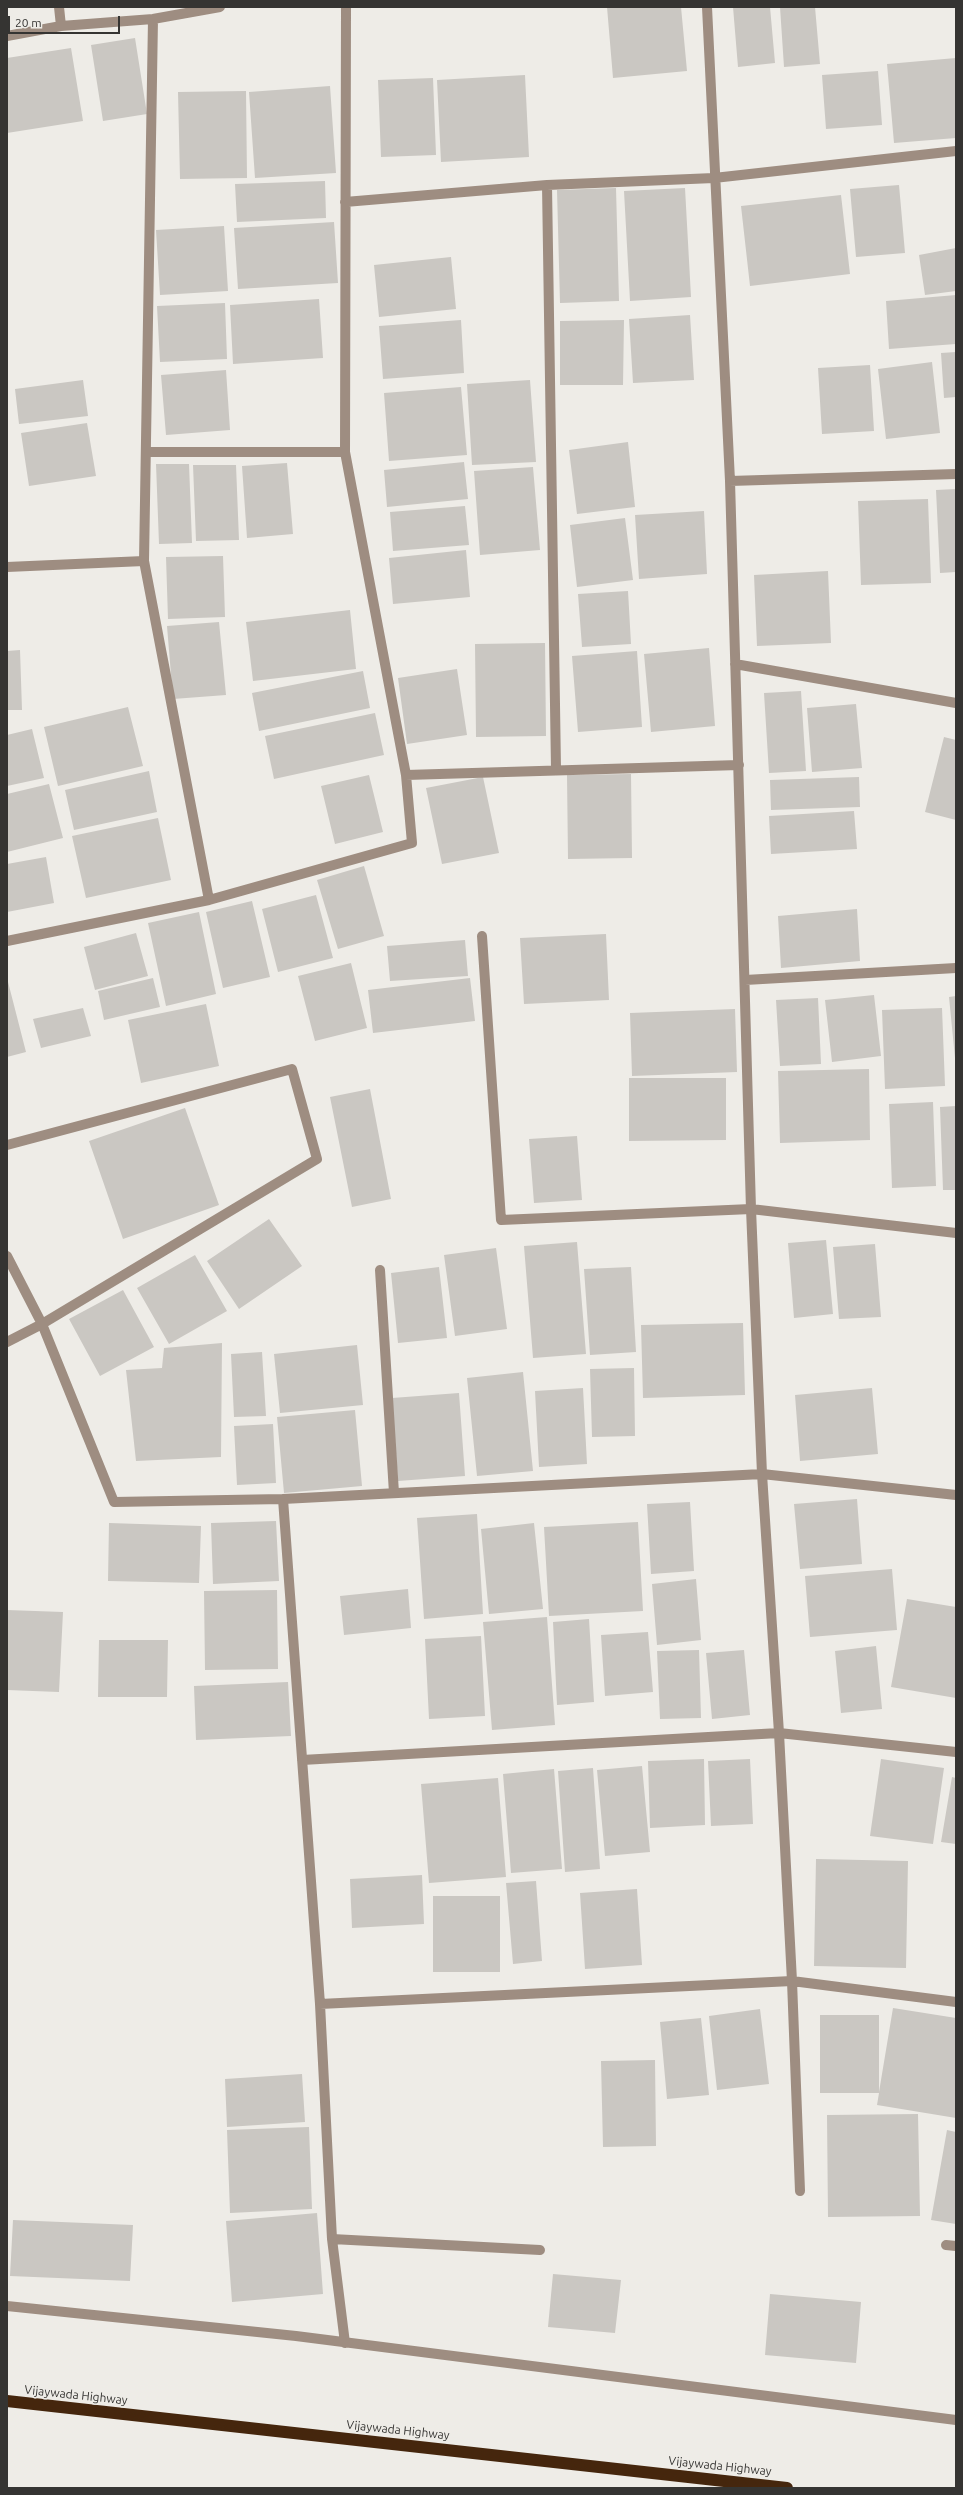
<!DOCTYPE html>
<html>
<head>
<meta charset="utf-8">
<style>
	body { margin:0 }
	#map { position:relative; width:963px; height:2495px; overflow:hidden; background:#eeece7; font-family:Ubuntu,sans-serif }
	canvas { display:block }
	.frame { position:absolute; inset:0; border:8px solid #353432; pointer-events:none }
	.scale { position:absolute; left:8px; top:16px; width:112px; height:18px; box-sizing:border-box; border:2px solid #353432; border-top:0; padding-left:5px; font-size:12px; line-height:14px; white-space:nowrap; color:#353432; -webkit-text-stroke:3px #eeece7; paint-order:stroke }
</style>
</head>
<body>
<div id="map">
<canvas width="963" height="2495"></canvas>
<div class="frame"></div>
<div class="scale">20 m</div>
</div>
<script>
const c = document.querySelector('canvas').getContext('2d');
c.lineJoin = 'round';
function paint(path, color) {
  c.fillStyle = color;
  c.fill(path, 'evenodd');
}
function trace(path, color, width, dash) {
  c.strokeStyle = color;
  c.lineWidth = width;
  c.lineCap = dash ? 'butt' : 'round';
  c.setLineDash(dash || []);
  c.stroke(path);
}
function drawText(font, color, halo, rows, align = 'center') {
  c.font = font + ' Ubuntu,sans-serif';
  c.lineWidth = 3;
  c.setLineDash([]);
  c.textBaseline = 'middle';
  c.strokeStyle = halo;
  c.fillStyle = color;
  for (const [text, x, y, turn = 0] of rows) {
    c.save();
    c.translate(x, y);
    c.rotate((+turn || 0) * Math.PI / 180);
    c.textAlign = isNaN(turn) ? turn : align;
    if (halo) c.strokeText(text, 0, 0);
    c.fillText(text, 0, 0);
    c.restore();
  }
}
paint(new Path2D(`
	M 607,7 L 681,7 L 687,71 L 613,78 Z
	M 733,7 L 770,7 L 775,63 L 738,67 Z
	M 780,7 L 815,7 L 820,64 L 784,67 Z
	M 135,38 L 147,114 L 103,121 L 91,45 Z
	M 71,48 L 83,121 L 7,133 L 7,58 Z
	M 956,58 L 956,138 L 894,143 L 887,64 Z
	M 878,71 L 882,125 L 826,129 L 822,75 Z
	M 525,75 L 529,157 L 441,162 L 437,80 Z
	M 433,78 L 436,155 L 381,157 L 378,80 Z
	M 330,86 L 336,173 L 255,178 L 249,92 Z
	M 246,91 L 247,178 L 180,179 L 178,92 Z
	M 325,181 L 326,218 L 237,222 L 235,184 Z
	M 899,185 L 905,253 L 856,257 L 850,189 Z
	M 616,188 L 619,301 L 560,303 L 557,190 Z
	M 685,188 L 691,297 L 630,301 L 624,191 Z
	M 841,195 L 850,274 L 750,286 L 741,206 Z
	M 334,222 L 338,283 L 238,289 L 234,228 Z
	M 224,226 L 228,291 L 160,295 L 156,230 Z
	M 956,248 L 956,291 L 925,295 L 919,255 Z
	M 451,257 L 456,309 L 379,317 L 374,265 Z
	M 956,295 L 956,344 L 889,349 L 886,301 Z
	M 319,299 L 323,358 L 233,364 L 230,305 Z
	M 225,303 L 227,359 L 160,362 L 157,306 Z
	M 690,315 L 694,380 L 633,383 L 629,319 Z
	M 461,320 L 464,373 L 383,379 L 379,326 Z
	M 624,320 L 623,385 L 560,385 L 560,321 Z
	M 956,352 L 956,397 L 944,398 L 941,353 Z
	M 932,362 L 940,433 L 886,439 L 878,369 Z
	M 870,365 L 874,431 L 822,434 L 818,368 Z
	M 226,370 L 230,430 L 166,435 L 161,375 Z
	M 83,380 L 88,416 L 19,424 L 15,389 Z
	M 530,380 L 536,462 L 472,465 L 467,384 Z
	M 461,387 L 467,455 L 389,461 L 384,393 Z
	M 87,423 L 96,476 L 29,486 L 21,433 Z
	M 628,442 L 635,507 L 577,514 L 569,450 Z
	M 464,462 L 468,499 L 387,507 L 384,470 Z
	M 287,463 L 293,534 L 247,538 L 242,466 Z
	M 156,464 L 189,464 L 192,543 L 159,544 Z
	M 193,465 L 236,465 L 239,540 L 196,541 Z
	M 533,467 L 540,550 L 480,555 L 474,471 Z
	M 956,489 L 956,572 L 940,573 L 936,490 Z
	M 928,499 L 931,583 L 861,585 L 858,501 Z
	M 465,506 L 469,545 L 393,551 L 390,512 Z
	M 704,511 L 707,574 L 639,579 L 635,515 Z
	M 625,518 L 633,580 L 577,587 L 570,525 Z
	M 466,550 L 470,597 L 393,604 L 389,558 Z
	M 223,556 L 225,617 L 168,619 L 166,557 Z
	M 828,571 L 831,643 L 757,646 L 754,575 Z
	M 628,591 L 631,644 L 582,647 L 578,594 Z
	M 350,610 L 356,669 L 253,681 L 246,622 Z
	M 219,622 L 226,695 L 173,699 L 167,626 Z
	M 545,643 L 546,736 L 476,737 L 475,644 Z
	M 709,648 L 715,726 L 651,732 L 644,654 Z
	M 20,650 L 22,710 L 7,710 L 7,651 Z
	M 637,651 L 642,727 L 578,732 L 572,656 Z
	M 457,669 L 467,735 L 407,744 L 398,678 Z
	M 363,671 L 370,708 L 259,731 L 252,693 Z
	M 801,691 L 806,771 L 769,773 L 764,693 Z
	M 856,704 L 862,768 L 812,772 L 807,708 Z
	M 128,707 L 143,766 L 58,786 L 44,727 Z
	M 375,713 L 384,755 L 274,779 L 265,736 Z
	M 32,729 L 44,778 L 7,786 L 7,735 Z
	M 944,737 L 956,740 L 956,820 L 925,812 Z
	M 149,771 L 157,812 L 74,830 L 65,790 Z
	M 631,774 L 632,858 L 568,859 L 567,775 Z
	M 369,775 L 383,832 L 335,844 L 321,786 Z
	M 483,777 L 499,853 L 442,864 L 426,788 Z
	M 859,777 L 860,807 L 771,810 L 770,780 Z
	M 49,784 L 63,838 L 7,852 L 7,794 Z
	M 854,811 L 857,849 L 771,854 L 769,816 Z
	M 158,818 L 171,880 L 86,898 L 72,836 Z
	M 46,857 L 54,903 L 7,912 L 7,864 Z
	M 364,866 L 384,936 L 338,949 L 317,880 Z
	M 316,895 L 333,958 L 278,972 L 262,909 Z
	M 252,901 L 270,977 L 223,988 L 206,912 Z
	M 857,909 L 860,961 L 781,968 L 778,916 Z
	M 199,912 L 216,994 L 166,1006 L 148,923 Z
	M 136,933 L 148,976 L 95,990 L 84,947 Z
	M 606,934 L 609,1000 L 524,1004 L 520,938 Z
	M 465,940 L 468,976 L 390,981 L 387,946 Z
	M 351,963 L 367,1028 L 315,1041 L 298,976 Z
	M 7,978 L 26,1052 L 7,1057 Z
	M 153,978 L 160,1007 L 104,1020 L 98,991 Z
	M 470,978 L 475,1021 L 373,1033 L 368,990 Z
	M 874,995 L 881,1056 L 832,1062 L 825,1000 Z
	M 956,996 L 956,1058 L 955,1058 L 949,997 Z
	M 818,998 L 821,1064 L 780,1066 L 776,1000 Z
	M 206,1004 L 219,1066 L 141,1083 L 128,1020 Z
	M 83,1008 L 91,1036 L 41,1048 L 33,1019 Z
	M 942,1008 L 945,1086 L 885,1089 L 882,1010 Z
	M 735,1009 L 737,1072 L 632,1076 L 630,1013 Z
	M 869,1069 L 870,1140 L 780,1143 L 778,1071 Z
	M 629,1078 L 726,1078 L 726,1140 L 629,1141 Z
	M 370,1089 L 391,1199 L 352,1207 L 330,1097 Z
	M 933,1102 L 936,1186 L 892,1188 L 889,1104 Z
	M 956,1106 L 956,1190 L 943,1190 L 940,1107 Z
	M 185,1108 L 219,1205 L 123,1239 L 89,1141 Z
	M 577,1136 L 582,1200 L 534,1203 L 529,1139 Z
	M 269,1219 L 302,1266 L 239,1309 L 207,1261 Z
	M 826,1240 L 833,1314 L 794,1318 L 788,1243 Z
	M 577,1242 L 586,1354 L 533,1358 L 524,1246 Z
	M 875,1244 L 881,1317 L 839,1319 L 833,1247 Z
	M 496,1248 L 507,1329 L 455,1336 L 444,1255 Z
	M 195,1255 L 227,1311 L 169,1344 L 137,1288 Z
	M 439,1267 L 447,1338 L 398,1343 L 391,1273 Z
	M 631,1267 L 636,1352 L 590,1355 L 584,1269 Z
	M 123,1290 L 154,1347 L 100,1376 L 69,1319 Z
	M 743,1323 L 745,1395 L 643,1398 L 641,1325 Z
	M 222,1343 L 221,1457 L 136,1461 L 126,1370 L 162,1368 L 164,1348 Z
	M 357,1345 L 363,1405 L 280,1413 L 274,1354 Z
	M 262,1352 L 266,1416 L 234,1417 L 231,1354 Z
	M 634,1368 L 635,1436 L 592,1437 L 590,1369 Z
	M 523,1372 L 533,1471 L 477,1476 L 467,1378 Z
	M 583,1388 L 587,1464 L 539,1467 L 535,1391 Z
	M 872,1388 L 878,1454 L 800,1461 L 795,1395 Z
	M 459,1393 L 465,1476 L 398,1481 L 392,1398 Z
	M 355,1410 L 362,1486 L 284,1493 L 277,1417 Z
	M 273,1424 L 276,1483 L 237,1485 L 234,1426 Z
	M 857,1499 L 862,1564 L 800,1569 L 794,1504 Z
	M 690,1502 L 694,1571 L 651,1574 L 647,1504 Z
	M 477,1514 L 483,1614 L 424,1619 L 417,1518 Z
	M 276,1521 L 279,1581 L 213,1584 L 211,1523 Z
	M 638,1522 L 643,1611 L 549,1616 L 544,1527 Z
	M 109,1523 L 201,1526 L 199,1583 L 108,1581 Z
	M 534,1523 L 543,1609 L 489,1614 L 481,1529 Z
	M 892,1569 L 897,1630 L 810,1637 L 805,1576 Z
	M 696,1579 L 701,1640 L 657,1645 L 652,1584 Z
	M 408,1589 L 411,1628 L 344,1635 L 340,1596 Z
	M 277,1590 L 278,1669 L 205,1670 L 204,1591 Z
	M 907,1599 L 956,1607 L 956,1698 L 891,1687 Z
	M 7,1610 L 63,1612 L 59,1692 L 7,1690 Z
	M 547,1617 L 555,1725 L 492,1730 L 483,1622 Z
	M 589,1619 L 594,1702 L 557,1705 L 553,1622 Z
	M 648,1632 L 653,1692 L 605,1696 L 601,1635 Z
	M 481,1636 L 485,1716 L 429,1719 L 425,1639 Z
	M 99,1640 L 168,1640 L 167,1697 L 98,1697 Z
	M 876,1646 L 882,1709 L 841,1713 L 835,1651 Z
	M 699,1650 L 701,1718 L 660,1719 L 657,1651 Z
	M 744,1650 L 750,1715 L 712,1719 L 706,1653 Z
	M 288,1682 L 291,1736 L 196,1740 L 194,1686 Z
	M 704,1759 L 705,1825 L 650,1828 L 648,1761 Z
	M 750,1759 L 753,1824 L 711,1826 L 708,1761 Z
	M 881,1759 L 944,1768 L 933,1844 L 870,1836 Z
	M 642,1766 L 650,1852 L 605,1856 L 597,1770 Z
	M 593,1768 L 600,1869 L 565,1872 L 558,1771 Z
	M 554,1769 L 562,1869 L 511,1873 L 503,1774 Z
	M 952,1777 L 956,1778 L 956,1844 L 941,1842 Z
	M 498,1778 L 506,1877 L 429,1883 L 421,1784 Z
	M 816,1859 L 908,1861 L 906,1968 L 814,1966 Z
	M 422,1875 L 424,1924 L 352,1928 L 350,1879 Z
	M 536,1881 L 542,1961 L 513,1964 L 506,1883 Z
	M 637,1889 L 642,1965 L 585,1969 L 580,1893 Z
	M 433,1896 L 500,1896 L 500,1972 L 433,1972 Z
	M 893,2008 L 956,2018 L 956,2118 L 877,2105 L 879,2093 L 820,2093 L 820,2015 L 879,2015 L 879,2092 Z
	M 760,2009 L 769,2084 L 717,2090 L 709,2016 Z
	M 701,2018 L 709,2095 L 667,2099 L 660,2022 Z
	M 655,2060 L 656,2146 L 603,2147 L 601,2061 Z
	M 302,2074 L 305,2122 L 227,2127 L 225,2079 Z
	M 918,2114 L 920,2216 L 828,2217 L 827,2115 Z
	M 309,2127 L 312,2209 L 230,2213 L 227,2130 Z
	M 947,2130 L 956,2132 L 956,2224 L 931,2220 Z
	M 317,2213 L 323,2294 L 232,2302 L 226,2221 Z
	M 13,2220 L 133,2225 L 130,2281 L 10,2276 Z
	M 553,2274 L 621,2280 L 615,2333 L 548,2327 Z
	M 770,2294 L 861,2302 L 856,2363 L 765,2355 Z`), '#cac7c2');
trace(new Path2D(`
	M 59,7 L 61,26
	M 707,7 L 730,481 L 751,1209 L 762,1474 L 779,1733 L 792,1981 L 800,2191
	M 153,19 L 144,561 L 209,900
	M 7,36 L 61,26 L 153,19 L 220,7
	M 547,185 L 556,769
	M 345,202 L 547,185 L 714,178 L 956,151
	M 146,452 L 345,452
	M 730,481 L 956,474
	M 7,567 L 144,561
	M 735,664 L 956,703
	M 406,775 L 739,765
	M 482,936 L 501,1220 L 751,1209 L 956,1233
	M 7,941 L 209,900 L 412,843 L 406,775 L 345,452 L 346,7
	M 745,980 L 956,968
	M 7,1145 L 292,1069 L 317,1159 L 42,1324 L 7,1342
	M 7,1256 L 42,1324 L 114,1502 L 283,1499 L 762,1474 L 956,1495
	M 380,1270 L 394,1493
	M 283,1499 L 320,2004 L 332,2239 L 345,2343
	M 302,1760 L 779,1733 L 956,1752
	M 320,2004 L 792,1981 L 956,2002
	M 332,2239 L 540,2250
	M 946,2245 L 956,2246
	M 7,2306 L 296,2336 L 956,2420`), '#9e8d81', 10);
trace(new Path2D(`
	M 7,2401 L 787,2488`), '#45260d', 12);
drawText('12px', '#353432', '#eeece7', [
	["Vijaywada Highway",76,2395,6],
	["Vijaywada Highway",398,2430,6],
	["Vijaywada Highway",720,2466,6]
]);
</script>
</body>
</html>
